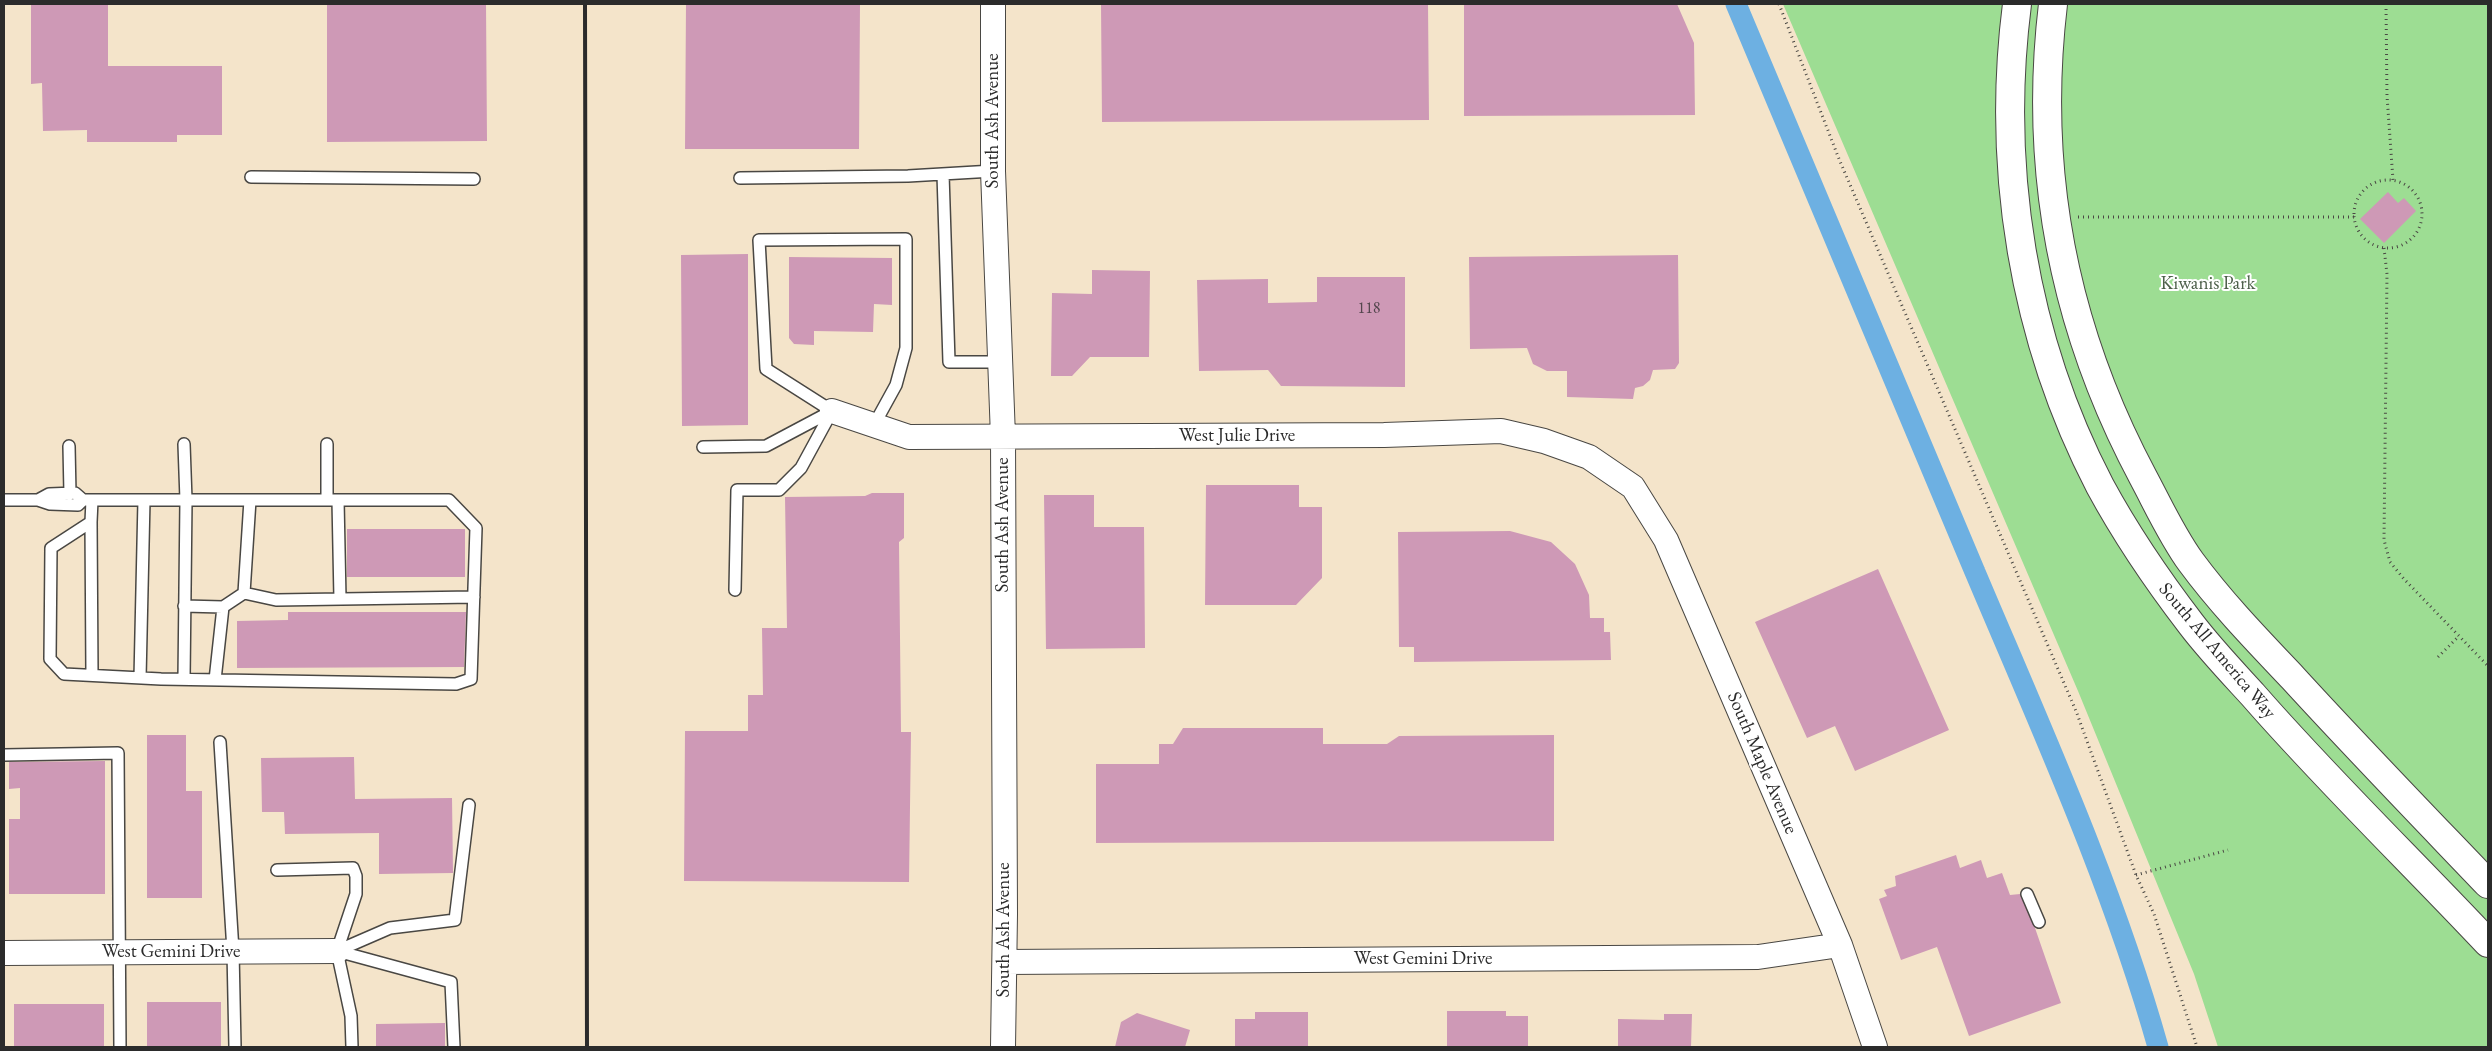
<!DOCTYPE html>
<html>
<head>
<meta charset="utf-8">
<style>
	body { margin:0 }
	#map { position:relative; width:2492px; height:1051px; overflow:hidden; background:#f4e4ca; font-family:"EB Garamond",serif }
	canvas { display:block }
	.frame { position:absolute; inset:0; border:5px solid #2b2b2b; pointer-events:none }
</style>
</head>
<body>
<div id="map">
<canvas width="2492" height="1051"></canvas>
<div class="frame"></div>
</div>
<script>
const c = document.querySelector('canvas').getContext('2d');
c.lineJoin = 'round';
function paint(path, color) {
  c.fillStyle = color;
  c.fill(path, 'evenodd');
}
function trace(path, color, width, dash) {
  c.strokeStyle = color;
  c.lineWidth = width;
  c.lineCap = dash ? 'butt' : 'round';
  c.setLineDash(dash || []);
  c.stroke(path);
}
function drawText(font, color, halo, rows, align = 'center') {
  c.font = font + ' "EB Garamond",serif';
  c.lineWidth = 4;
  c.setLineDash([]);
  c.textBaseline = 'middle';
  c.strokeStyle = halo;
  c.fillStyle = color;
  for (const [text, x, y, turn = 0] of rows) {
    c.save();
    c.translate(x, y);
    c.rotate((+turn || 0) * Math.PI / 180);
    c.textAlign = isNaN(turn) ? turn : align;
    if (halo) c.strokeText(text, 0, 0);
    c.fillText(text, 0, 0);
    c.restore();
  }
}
paint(new Path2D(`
	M 1783,4 L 2488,4 L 2488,1047 L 2218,1047 L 2194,974 L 2078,691 Z`), '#9ddd93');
trace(new Path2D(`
	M 1736,4 C 1815,194 1895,383 1975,572 C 2041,728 2112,884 2158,1047`), '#6db0e2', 21);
paint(new Path2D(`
	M 31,4 L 108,4 L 108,66 L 222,66 L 222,135 L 177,135 L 177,142 L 87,142 L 87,130 L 43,131 L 42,83 L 31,84 Z
	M 327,4 L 486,4 L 487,141 L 327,142 Z
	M 686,4 L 860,4 L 859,149 L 685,149 Z
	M 1101,4 L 1428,4 L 1429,120 L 1102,122 Z
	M 1464,4 L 1677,4 L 1694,43 L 1695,115 L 1464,116 Z
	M 2388,192 L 2398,203 L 2404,198 L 2416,211 L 2384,243 L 2360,219 Z
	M 748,254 L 748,425 L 682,426 L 681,255 Z
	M 1678,255 L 1679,363 L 1675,369 L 1653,370 L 1650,380 L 1643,386 L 1635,388 L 1633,399 L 1567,397 L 1567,371 L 1547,371 L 1533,364 L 1527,348 L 1470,349 L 1469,257 Z
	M 789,257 L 892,258 L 892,305 L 874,304 L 873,332 L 814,331 L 814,345 L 794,344 L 789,338 Z
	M 1092,270 L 1150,271 L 1149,357 L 1090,357 L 1072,376 L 1051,376 L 1052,293 L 1092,294 Z
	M 1317,277 L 1405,277 L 1405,387 L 1281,386 L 1268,370 L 1199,371 L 1197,280 L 1268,279 L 1268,303 L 1317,302 Z
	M 1206,485 L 1299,485 L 1299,507 L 1322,507 L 1322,578 L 1296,605 L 1205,605 Z
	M 872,493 L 904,493 L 904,538 L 899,542 L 901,732 L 911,732 L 909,882 L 684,881 L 685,731 L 748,731 L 748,695 L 763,695 L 762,628 L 787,628 L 785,497 L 865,496 Z
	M 1044,495 L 1094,495 L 1094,527 L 1144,527 L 1145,648 L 1046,649 Z
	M 347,529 L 465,529 L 465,577 L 347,577 Z
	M 1510,531 L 1551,542 L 1575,564 L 1589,595 L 1590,618 L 1604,618 L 1604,632 L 1610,632 L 1611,660 L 1414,662 L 1414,647 L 1399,647 L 1398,532 Z
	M 1878,569 L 1949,730 L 1855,771 L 1835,726 L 1807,738 L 1755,622 Z
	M 288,612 L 466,612 L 464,667 L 237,668 L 237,621 L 288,620 Z
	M 1183,728 L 1323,728 L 1323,744 L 1387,744 L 1399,736 L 1554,735 L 1554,841 L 1096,843 L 1096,764 L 1159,764 L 1159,744 L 1173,744 Z
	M 147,735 L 186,735 L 186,791 L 202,791 L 202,898 L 147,898 Z
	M 354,757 L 355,799 L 452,798 L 453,873 L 379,874 L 379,833 L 285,834 L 284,812 L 262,812 L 261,758 Z
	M 105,761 L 105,894 L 9,894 L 9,819 L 20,819 L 20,788 L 9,789 L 9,762 Z
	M 1956,855 L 1960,868 L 1981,860 L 1987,878 L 2002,873 L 2010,895 L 2020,894 L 2035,928 L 2061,1003 L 1969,1036 L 1937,947 L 1901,960 L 1879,899 L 1887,896 L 1884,890 L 1896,886 L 1895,876 Z
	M 147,1002 L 221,1002 L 221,1047 L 147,1047 Z
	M 14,1004 L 104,1004 L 104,1047 L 14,1047 Z
	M 1447,1011 L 1506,1011 L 1506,1016 L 1528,1016 L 1528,1047 L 1447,1047 Z
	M 1255,1012 L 1308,1012 L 1308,1047 L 1235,1047 L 1235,1019 L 1255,1019 Z
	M 1137,1013 L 1190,1030 L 1185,1047 L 1115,1047 L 1121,1022 Z
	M 1664,1014 L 1692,1014 L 1691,1047 L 1618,1047 L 1618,1019 L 1664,1020 Z
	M 445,1023 L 445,1047 L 376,1047 L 376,1024 Z`), '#ce99b6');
const service = new Path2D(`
	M 943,174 L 949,362 L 1000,362
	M 251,177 L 474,179
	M 740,178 L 908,176 L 993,171
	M 832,411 L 766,369 L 759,240 L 906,239 L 906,348 L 896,385 L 874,425
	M 327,444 L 327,500
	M 69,446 L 70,494
	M 703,447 L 766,446 L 832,411
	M 4,500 L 38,500 L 50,504 L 78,505 L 83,500
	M 38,500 L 49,494 L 75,493 L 83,500 L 449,500 L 476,528 L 471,679 L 456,684 L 161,679 L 64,674 L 50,659 L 51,548 L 91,522 L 92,500
	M 338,500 L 340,599
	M 91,522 L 92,675
	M 735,590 L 737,490 L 779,490 L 801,468 L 832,411
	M 244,593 L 276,600 L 474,597
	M 184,606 L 223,607
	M 140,678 L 144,500
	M 184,679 L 186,500 L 184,444
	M 215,680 L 223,607 L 244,593 L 250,500
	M 220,742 L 233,951 L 235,1047
	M 4,755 L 118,753 L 120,1047
	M 277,870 L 353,868 L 356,876 L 356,894 L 337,951 L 351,1016 L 352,1047
	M 2027,894 L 2039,922
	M 337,951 L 390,928 L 455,920 L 469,805
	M 337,951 L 451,982 L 454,1047`);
const minor = new Path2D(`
	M 993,4 L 993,171 L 1003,437 L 1005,914 L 1003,1047
	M 832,411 L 909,437 L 1384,435 L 1501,431 L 1544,441 L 1589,457 L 1633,487 L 1666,540 L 1840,945 L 1875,1047
	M 4,953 L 337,951
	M 1005,962 L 1758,957 L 1840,945`);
const tertiary = new Path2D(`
	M 2017,4 C 1996,168 2023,338 2100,486 C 2126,534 2158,581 2191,624 C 2210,649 2232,672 2253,695 C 2328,781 2410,860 2488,943
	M 2053,4 C 2033,171 2064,329 2143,477 C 2158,505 2172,536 2191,562 C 2222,604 2258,641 2293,678 C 2357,748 2423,816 2488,884`);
trace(service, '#494743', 14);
trace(minor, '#494743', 26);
trace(tertiary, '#494743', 30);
trace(new Path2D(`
	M 1779,4 L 1839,159 L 2076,711 L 2136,875 L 2154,914 L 2197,1047
	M 2386,4 L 2387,96 L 2393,180
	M2354 214a34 34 0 1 1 68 0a34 34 0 1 1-68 0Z
	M 2078,217 L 2354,217
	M 2384,248 L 2387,274 L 2384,540 L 2390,562 L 2404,579 L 2488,666
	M 2438,657 L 2459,636
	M 2136,875 L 2228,850`), '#494743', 3, [1, 4]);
trace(service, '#fff', 11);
trace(minor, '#fff', 24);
trace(tertiary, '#fff', 28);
trace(new Path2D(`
	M 585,4 L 587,1047`), '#2b2b2b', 4);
drawText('16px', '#54464e', null, [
	["118",1369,309]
]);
drawText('19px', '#2b2b2b', '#fff', [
	["South Ash Avenue",993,121,-90],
	["West Julie Drive",1237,436],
	["South Ash Avenue",1003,525,-90],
	["South All America Way",2217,651,50],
	["South Maple Avenue",1762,763,67],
	["South Ash Avenue",1004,930,-90],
	["West Gemini Drive",171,952],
	["West Gemini Drive",1423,959]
]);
drawText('19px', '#4d604a', '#fff', [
	["Kiwanis Park",2208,284]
]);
</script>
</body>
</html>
